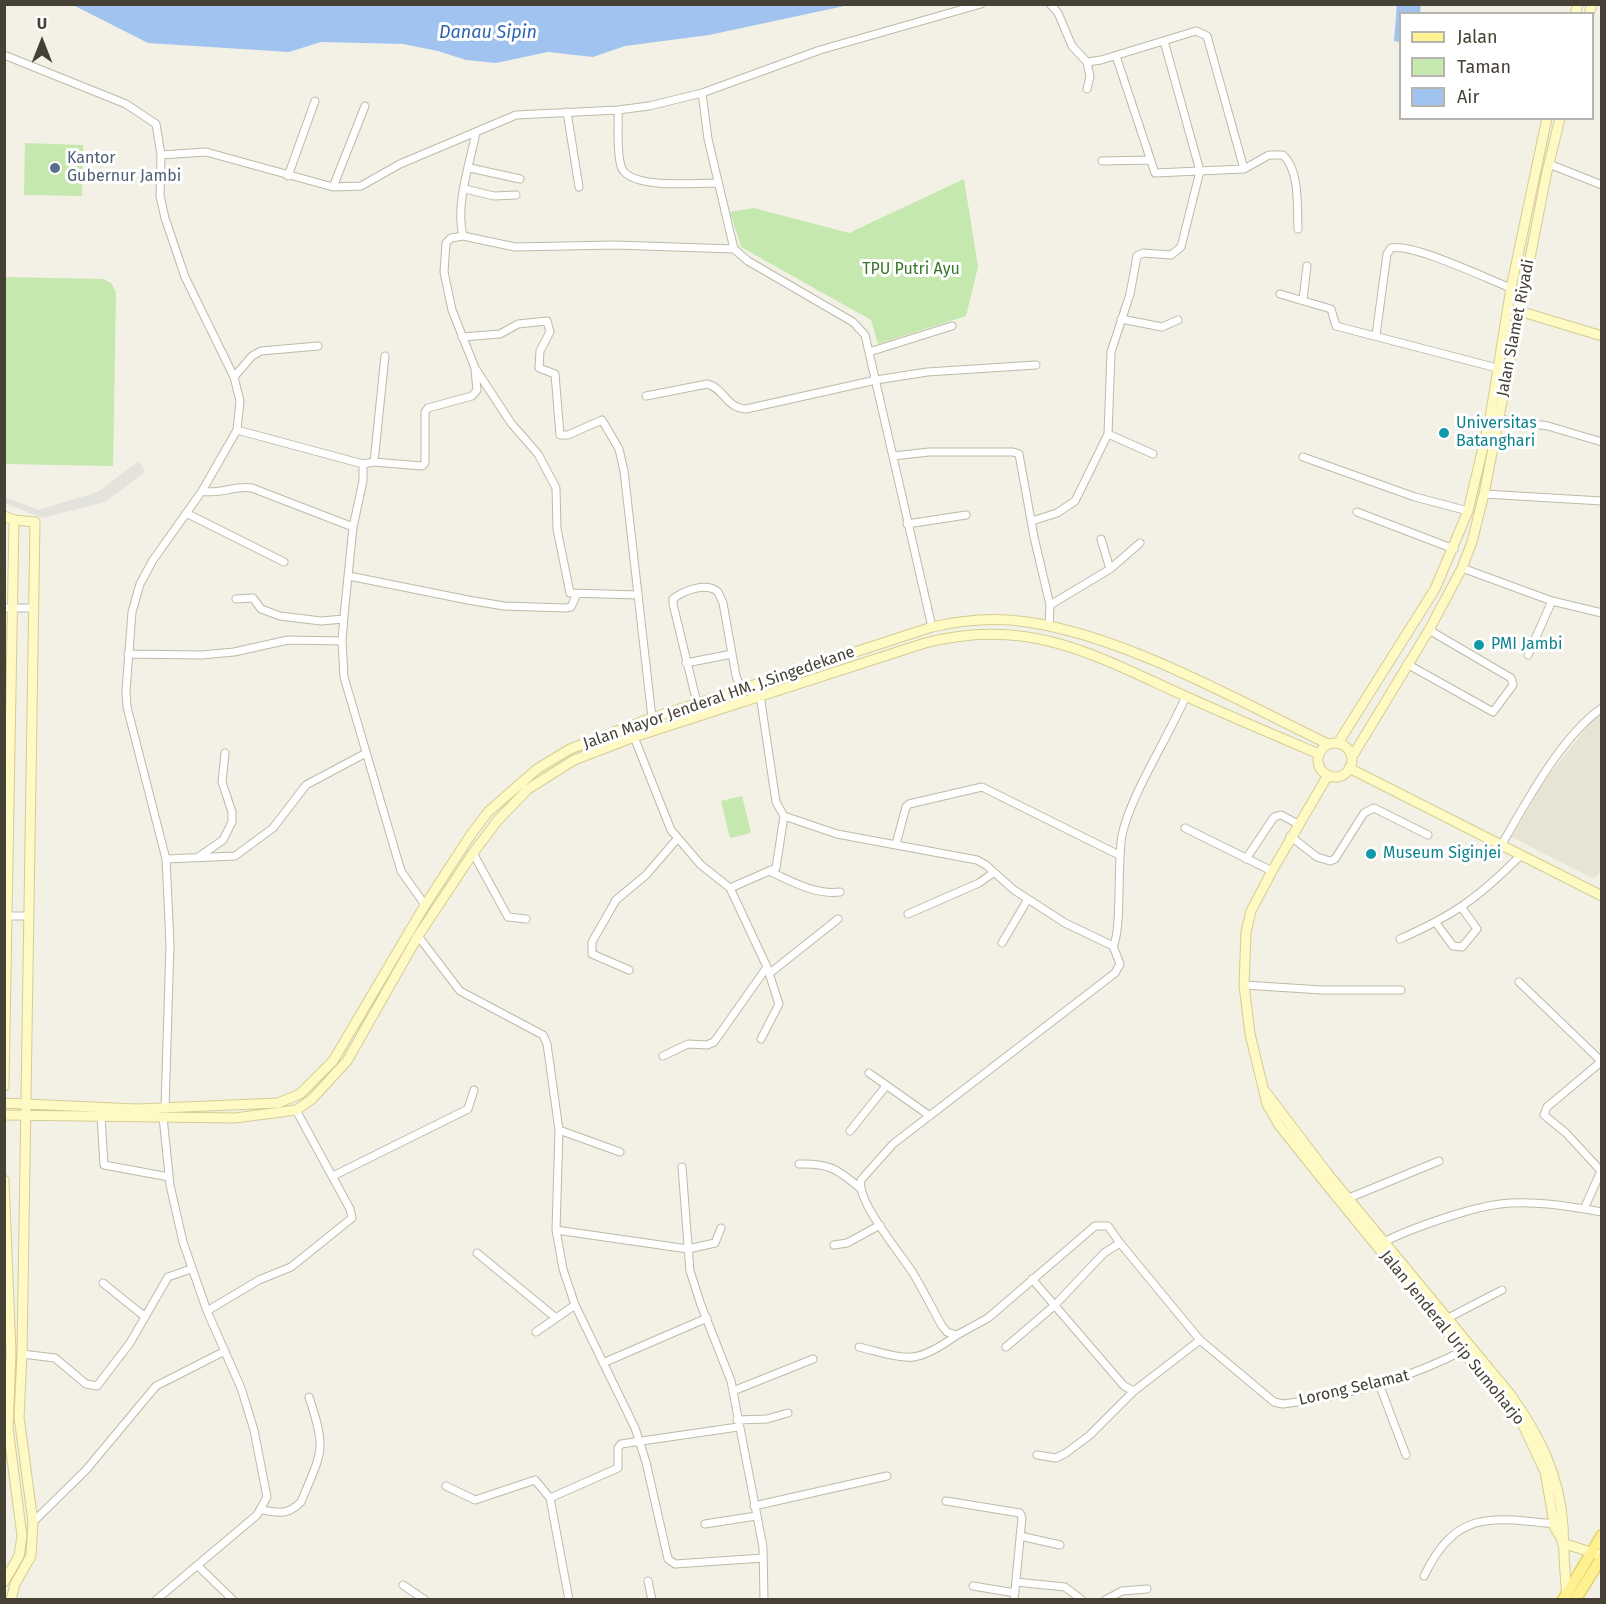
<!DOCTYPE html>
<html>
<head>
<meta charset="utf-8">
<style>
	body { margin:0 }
	#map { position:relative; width:1606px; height:1604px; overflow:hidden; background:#f3f1e5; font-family:"Fira Sans",sans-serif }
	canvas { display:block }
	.frame { position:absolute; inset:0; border:6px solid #454135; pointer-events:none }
	.legend { position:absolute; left:1399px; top:12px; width:195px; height:108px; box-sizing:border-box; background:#fff; border:2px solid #b5b3ae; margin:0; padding:8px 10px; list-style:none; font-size:18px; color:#454135 }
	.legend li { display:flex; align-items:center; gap:12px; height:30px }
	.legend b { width:30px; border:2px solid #b5b3ae }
	.north { position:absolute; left:12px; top:12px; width:60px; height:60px; -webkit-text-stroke:4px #fff; paint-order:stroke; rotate:0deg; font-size:16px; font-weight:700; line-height:24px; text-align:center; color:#454135 }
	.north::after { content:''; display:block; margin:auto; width:21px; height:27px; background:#454135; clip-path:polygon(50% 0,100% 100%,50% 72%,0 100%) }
</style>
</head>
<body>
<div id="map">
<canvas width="1606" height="1604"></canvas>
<div class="frame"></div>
<ul class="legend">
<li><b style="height:8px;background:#fff192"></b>Jalan</li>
<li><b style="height:16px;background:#c4e8ad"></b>Taman</li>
<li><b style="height:16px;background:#a0c3f0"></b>Air</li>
</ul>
<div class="north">U</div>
</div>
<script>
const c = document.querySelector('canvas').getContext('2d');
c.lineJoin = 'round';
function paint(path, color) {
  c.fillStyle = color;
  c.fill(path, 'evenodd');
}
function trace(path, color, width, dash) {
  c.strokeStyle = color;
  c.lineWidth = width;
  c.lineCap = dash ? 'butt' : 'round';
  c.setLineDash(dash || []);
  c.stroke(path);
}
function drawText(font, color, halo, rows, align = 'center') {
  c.font = font + ' "Fira Sans",sans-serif';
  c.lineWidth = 6;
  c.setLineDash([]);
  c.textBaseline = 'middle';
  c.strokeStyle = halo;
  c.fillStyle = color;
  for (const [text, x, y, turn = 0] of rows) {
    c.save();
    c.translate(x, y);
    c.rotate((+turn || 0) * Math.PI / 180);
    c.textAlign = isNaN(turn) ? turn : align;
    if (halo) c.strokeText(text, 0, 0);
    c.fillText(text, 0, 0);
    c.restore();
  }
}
paint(new Path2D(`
	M 1601,712 L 1601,871 L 1594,879 L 1512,837 L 1546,779 L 1596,715 Z`), '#e7e4d3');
paint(new Path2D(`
	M 25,143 L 83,145 L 82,196 L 24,195 Z
	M 964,179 L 978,267 L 966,316 L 878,344 L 871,320 L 741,247 L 730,212 L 754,208 L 849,233 Z
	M 5,277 L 103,279 L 111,283 L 116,292 L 113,466 L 5,464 Z
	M 742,796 L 751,833 L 730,838 L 721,801 Z`), '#c4e8ad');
paint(new Path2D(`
	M 139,461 L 145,472 L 105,502 L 42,518 L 5,503 L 5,497 L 38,510 L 98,492 Z`), '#e3e2dd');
paint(new Path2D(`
	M 1397,4 L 1421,5 L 1420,13 L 1400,14 L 1400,42 L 1394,41 Z
	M 58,5 L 849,5 L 709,35 L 625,46 L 593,57 L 548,52 L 496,63 L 466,60 L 438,51 L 403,44 L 321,42 L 289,52 L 148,43 L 75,6 Z`), '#a0c3f0');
const street = new Path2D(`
	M 1050,4 L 1058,13 L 1072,46 L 1087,62 L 1090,77 L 1087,89
	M 4,55 L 126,104 L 156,124 L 161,155 L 160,196 L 165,218 L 185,277 L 234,377 L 240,401 L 237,430 L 202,491 L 153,560 L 140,584 L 132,612 L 126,691 L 127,707 L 166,859 L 170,944 L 165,1108
	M 1116,56 L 1155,173 L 1244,169 L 1269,155 L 1283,155 C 1300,171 1297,206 1298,229
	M 1087,62 L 1101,60 L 1196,31 L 1207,36 L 1244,169
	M 702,93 L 708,139 L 734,249 L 748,261 L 853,322 L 865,335 L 932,627
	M 618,110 C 619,127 616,149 621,166 C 627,190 697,183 717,183
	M 567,112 L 579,187
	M 476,132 C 470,164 455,204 463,236 L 515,247 L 615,245 L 734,249
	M 161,155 L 206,152 L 333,187 L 361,186 L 400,164 L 516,115 L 618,110 L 649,106 L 702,93 L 820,50 L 981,4
	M 1102,161 L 1150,160
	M 1549,164 L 1602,185
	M 470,168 L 520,179
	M 288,176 L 315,101
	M 333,187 L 365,106
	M 465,189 L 494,196 L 516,195
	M 463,236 L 451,238 L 446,243 L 444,272 L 452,310 L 475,368 L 511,423 L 538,454 L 556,488 L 557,529 L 570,593 L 638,595
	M 1280,294 L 1331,309 L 1336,326 L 1497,368
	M 1303,299 L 1307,266
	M 1121,319 L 1162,327 L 1178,320
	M 1376,335 L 1387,254 L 1391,248 C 1413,243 1487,279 1511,288
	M 462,337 L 500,334 L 518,324 L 547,321 L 550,332 L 540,351 L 539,368 L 555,374 L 560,435 L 568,435 L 602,420 L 619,449 L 624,471 L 652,718
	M 869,352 L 952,326
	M 234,377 L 252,356 L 261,351 L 318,346
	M 646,396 L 707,384 C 724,388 726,408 746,409 L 876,380 L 927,372 L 1036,365
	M 1498,419 L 1548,426 L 1602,442
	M 237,430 L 363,464 L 363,481 L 353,527 L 344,616 L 342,641 L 344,677 L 401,871 L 425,905
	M 1108,434 L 1153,454
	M 893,456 L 929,452 L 1013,452 L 1019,454 L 1034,537 L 1050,605 L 1049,626
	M 1303,457 L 1415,497 L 1468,511
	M 374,462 L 385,356
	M 363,464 L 374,462 L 422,466 L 425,463 L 425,412 L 428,408 L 472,396 L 477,390 L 475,370
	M 202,491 C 220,495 234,485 252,488 L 353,527
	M 1484,494 L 1602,501
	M 1357,512 L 1454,549
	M 186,513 L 284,562
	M 1032,521 L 1057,513 L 1075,501 L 1108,434 L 1111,352 L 1130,294 L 1137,256 L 1143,253 L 1171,255 L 1181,247 L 1200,171 L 1164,41
	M 907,524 L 966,515
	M 1101,539 L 1110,569
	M 1462,568 L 1552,601 L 1602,613
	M 349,576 L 468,600 L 504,606 L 565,608 L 571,607 L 576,596
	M 236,599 L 253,598 L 261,609 L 280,616 L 321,621 L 344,619
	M 1050,605 L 1110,569 L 1140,543
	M 4,608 L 33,608
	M 128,654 L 201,655 L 234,652 L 288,640 L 342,641
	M 1528,655 L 1552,601
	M 686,663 L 732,654
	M 1407,664 L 1493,712 L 1513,685 L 1511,678 L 1429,630
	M 760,695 L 776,802 L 784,816 L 837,834 L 977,860 L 986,865 L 1014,890 L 1065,923 L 1113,946 L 1120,964 L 1115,973 L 893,1144 L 861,1180 C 856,1201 900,1253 913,1273 C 923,1290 932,1308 942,1326 L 947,1332 L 957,1335 L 988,1318 L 1095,1226 L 1108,1226 L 1120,1243
	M 697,703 L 673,604 L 673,599 C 684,590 707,582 718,592 L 723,603 L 736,676 L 741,688
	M 634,737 L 671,830 L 701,865 L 730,888 L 767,967 L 779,1004 L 761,1039
	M 1185,828 L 1272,871
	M 1290,836 L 1317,857 L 1330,861 L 1335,859 L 1364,813 L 1374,808 L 1428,835
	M 896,844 L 906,807 L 909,804 L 982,787 L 1119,855
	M 1501,846 C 1525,804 1562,735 1602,708
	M 473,853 L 508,917 L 526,919
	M 197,858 L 223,840 L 232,822 L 232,812 L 222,782 L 225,753
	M 166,859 L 235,856 L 273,828 L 306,785 L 366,753
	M 1246,859 L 1274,817 L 1281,815 L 1298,824
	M 771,872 C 793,882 815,895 840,892
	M 730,888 L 776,868 L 784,816
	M 908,914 L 979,883 L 993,873
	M 4,916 L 28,916
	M 1436,923 L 1453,946 L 1462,947 L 1477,929 L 1462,908
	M 418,936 L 460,991 L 543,1035 L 547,1044 L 559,1130 L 556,1230 L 563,1269 L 575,1305 L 635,1428 L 646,1462 L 668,1559 L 675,1564 L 763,1558
	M 1400,939 C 1454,915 1478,898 1520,856
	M 1002,943 L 1028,899
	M 1113,946 C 1122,932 1117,860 1122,835 C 1131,794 1168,738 1186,696
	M 629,970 L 592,954 L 592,942 L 616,900 L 646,875 L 677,839
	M 770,973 L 838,919
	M 1519,982 L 1601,1061
	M 1244,985 L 1322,990 L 1401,990
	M 663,1056 L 688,1044 L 707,1045 L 714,1042 L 767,967
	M 869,1073 L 930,1116
	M 101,1116 L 104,1165 L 169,1177
	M 559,1130 L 620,1152
	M 850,1131 L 886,1086
	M 799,1164 C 829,1163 837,1169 860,1188
	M 682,1167 L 690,1271 L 701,1305 L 731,1381 L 763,1547 L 764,1600
	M 333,1176 L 468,1109 L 474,1090
	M 1344,1200 L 1439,1161
	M 1584,1209 L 1601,1171 L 1566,1133 L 1544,1115 L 1547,1107 L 1602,1061
	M 556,1230 L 688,1249 L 715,1243 L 721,1228
	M 1380,1244 C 1408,1229 1469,1208 1500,1204 C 1532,1200 1569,1206 1602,1212
	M 834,1245 L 847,1243 L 880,1225
	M 477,1253 L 556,1318
	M 1032,1279 L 1124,1386 L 1134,1391
	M 103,1283 L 144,1316
	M 207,1311 L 259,1280 L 291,1267 L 352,1218 L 350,1209 L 296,1110
	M 1448,1318 L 1502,1290
	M 536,1332 L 575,1305
	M 859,1347 C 908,1359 914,1366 957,1335
	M 1006,1347 L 1055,1305 L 1104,1253 L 1120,1243 L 1200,1340
	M 22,1354 L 55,1358 L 86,1384 L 97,1386 L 130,1343 L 168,1277 L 191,1269
	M 603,1363 L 707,1318
	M 1379,1384 L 1406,1455
	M 733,1391 L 813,1359
	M 737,1420 L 767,1419 L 788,1413
	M 1037,1455 L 1056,1458 L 1066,1453 L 1090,1435 L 1134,1391 L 1200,1340 L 1274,1402 L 1283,1404 C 1347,1396 1409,1379 1466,1349
	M 446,1486 L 475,1500 L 535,1480 L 550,1498 L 569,1600
	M 550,1498 L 618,1468 L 618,1448 L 621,1444 L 738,1427
	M 946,1501 L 1020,1513 L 1022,1518 L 1014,1600
	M 754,1506 L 887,1476
	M 262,1510 C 279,1513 288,1515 301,1502 C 322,1451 327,1451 309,1397
	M 33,1522 L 86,1470 L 156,1386 L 225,1351
	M 705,1524 L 756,1516
	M 1020,1536 L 1060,1545
	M 198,1566 L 233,1600
	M 1424,1576 C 1456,1510 1490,1517 1554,1524
	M 648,1581 L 652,1600
	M 1016,1582 L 1065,1587 L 1082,1600
	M 403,1585 L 425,1600
	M 973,1586 L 1015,1593
	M 156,1600 L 257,1515 L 267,1497 L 254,1430 L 241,1388 L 207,1311 L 183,1242 L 170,1185 L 163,1117
	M 1105,1600 L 1122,1591 L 1147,1589`);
const secondary = new Path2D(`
	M 1575,14 L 1578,4
	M 1589,14 L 1592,4
	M 1519,311 L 1602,336
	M 4,516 L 14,520 L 35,522 L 22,1354 L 19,1417 L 33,1522 L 31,1556 L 15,1584 L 11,1600
	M 1338,743 L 1435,589 L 1468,511 L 1490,418 L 1511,288 L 1547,118
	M1318 760a17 17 0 1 1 34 0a17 17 0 1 1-34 0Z
	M 1352,757 L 1429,630 L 1462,568 L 1472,542 L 1484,494 L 1546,176 L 1560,118
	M 1349,768 L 1602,896
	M 1328,775 L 1272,871 L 1251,911 L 1246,932 L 1244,985 L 1250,1034 L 1267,1104 L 1279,1125 L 1322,1179 L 1523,1425 L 1545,1472 L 1555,1528 L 1561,1538
	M 4,1086 L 14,520
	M 1265,1091 L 1328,1174 L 1510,1394 C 1539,1434 1560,1476 1563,1526 C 1564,1548 1564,1572 1567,1595
	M 4,1103 L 137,1109 L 278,1103 L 300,1094 L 333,1061 L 425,905 L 472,833 L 488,812 L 537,769 L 570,749 L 652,718 L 932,627 C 963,620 995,617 1027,622 C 1125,636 1239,701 1328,744
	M 4,1115 L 235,1118 L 296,1110 L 312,1099 L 347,1061 L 418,936 L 473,853 L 498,820 L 528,789 L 574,760 L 634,737 L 925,643 C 1029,616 1094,655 1185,696 C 1230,716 1274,735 1319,754
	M 4,1180 L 11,1353 L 8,1428 L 22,1536 L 19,1556 L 4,1582
	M 1562,1543 L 1597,1554`);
const primary = new Path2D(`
	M 1563,1600 L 1602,1535
	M 1575,1600 L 1602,1557`);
trace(street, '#bebaa8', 9);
trace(secondary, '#d3cd94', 11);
trace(primary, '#e4d262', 13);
trace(street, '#fff', 7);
trace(secondary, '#fffac3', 9);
trace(primary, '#fff192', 10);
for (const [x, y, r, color] of [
	[55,168,6,"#5c6f8a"],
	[1444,433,6,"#0f9aa8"],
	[1479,645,6,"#0f9aa8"],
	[1371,854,6,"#0f9aa8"]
]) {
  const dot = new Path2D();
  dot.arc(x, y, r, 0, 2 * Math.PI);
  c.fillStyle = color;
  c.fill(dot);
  trace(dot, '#fff', 2);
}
drawText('16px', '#4e5e75', '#fff', [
	["Kantor",67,159],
	["Gubernur Jambi",67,177]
], 'left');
drawText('16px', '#397728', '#fff', [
	["TPU Putri Ayu",911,270]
]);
drawText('16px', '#454135', '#fff', [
	["Jalan Slamet Riyadi",1516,328,-79],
	["Jalan Mayor Jenderal HM. J.Singedekane",719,698,-19],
	["Jalan Jenderal Urip Sumoharjo",1452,1338,51],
	["Lorong Selamat",1354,1388,-13]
]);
drawText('16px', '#0d838f', '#fff', [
	["Universitas",1456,424],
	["Batanghari",1456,442],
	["PMI Jambi",1491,645],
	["Museum Siginjei",1383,854]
], 'left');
drawText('italic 18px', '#2d65b1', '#fff', [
	["Danau Sipin",488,33]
]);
</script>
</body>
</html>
